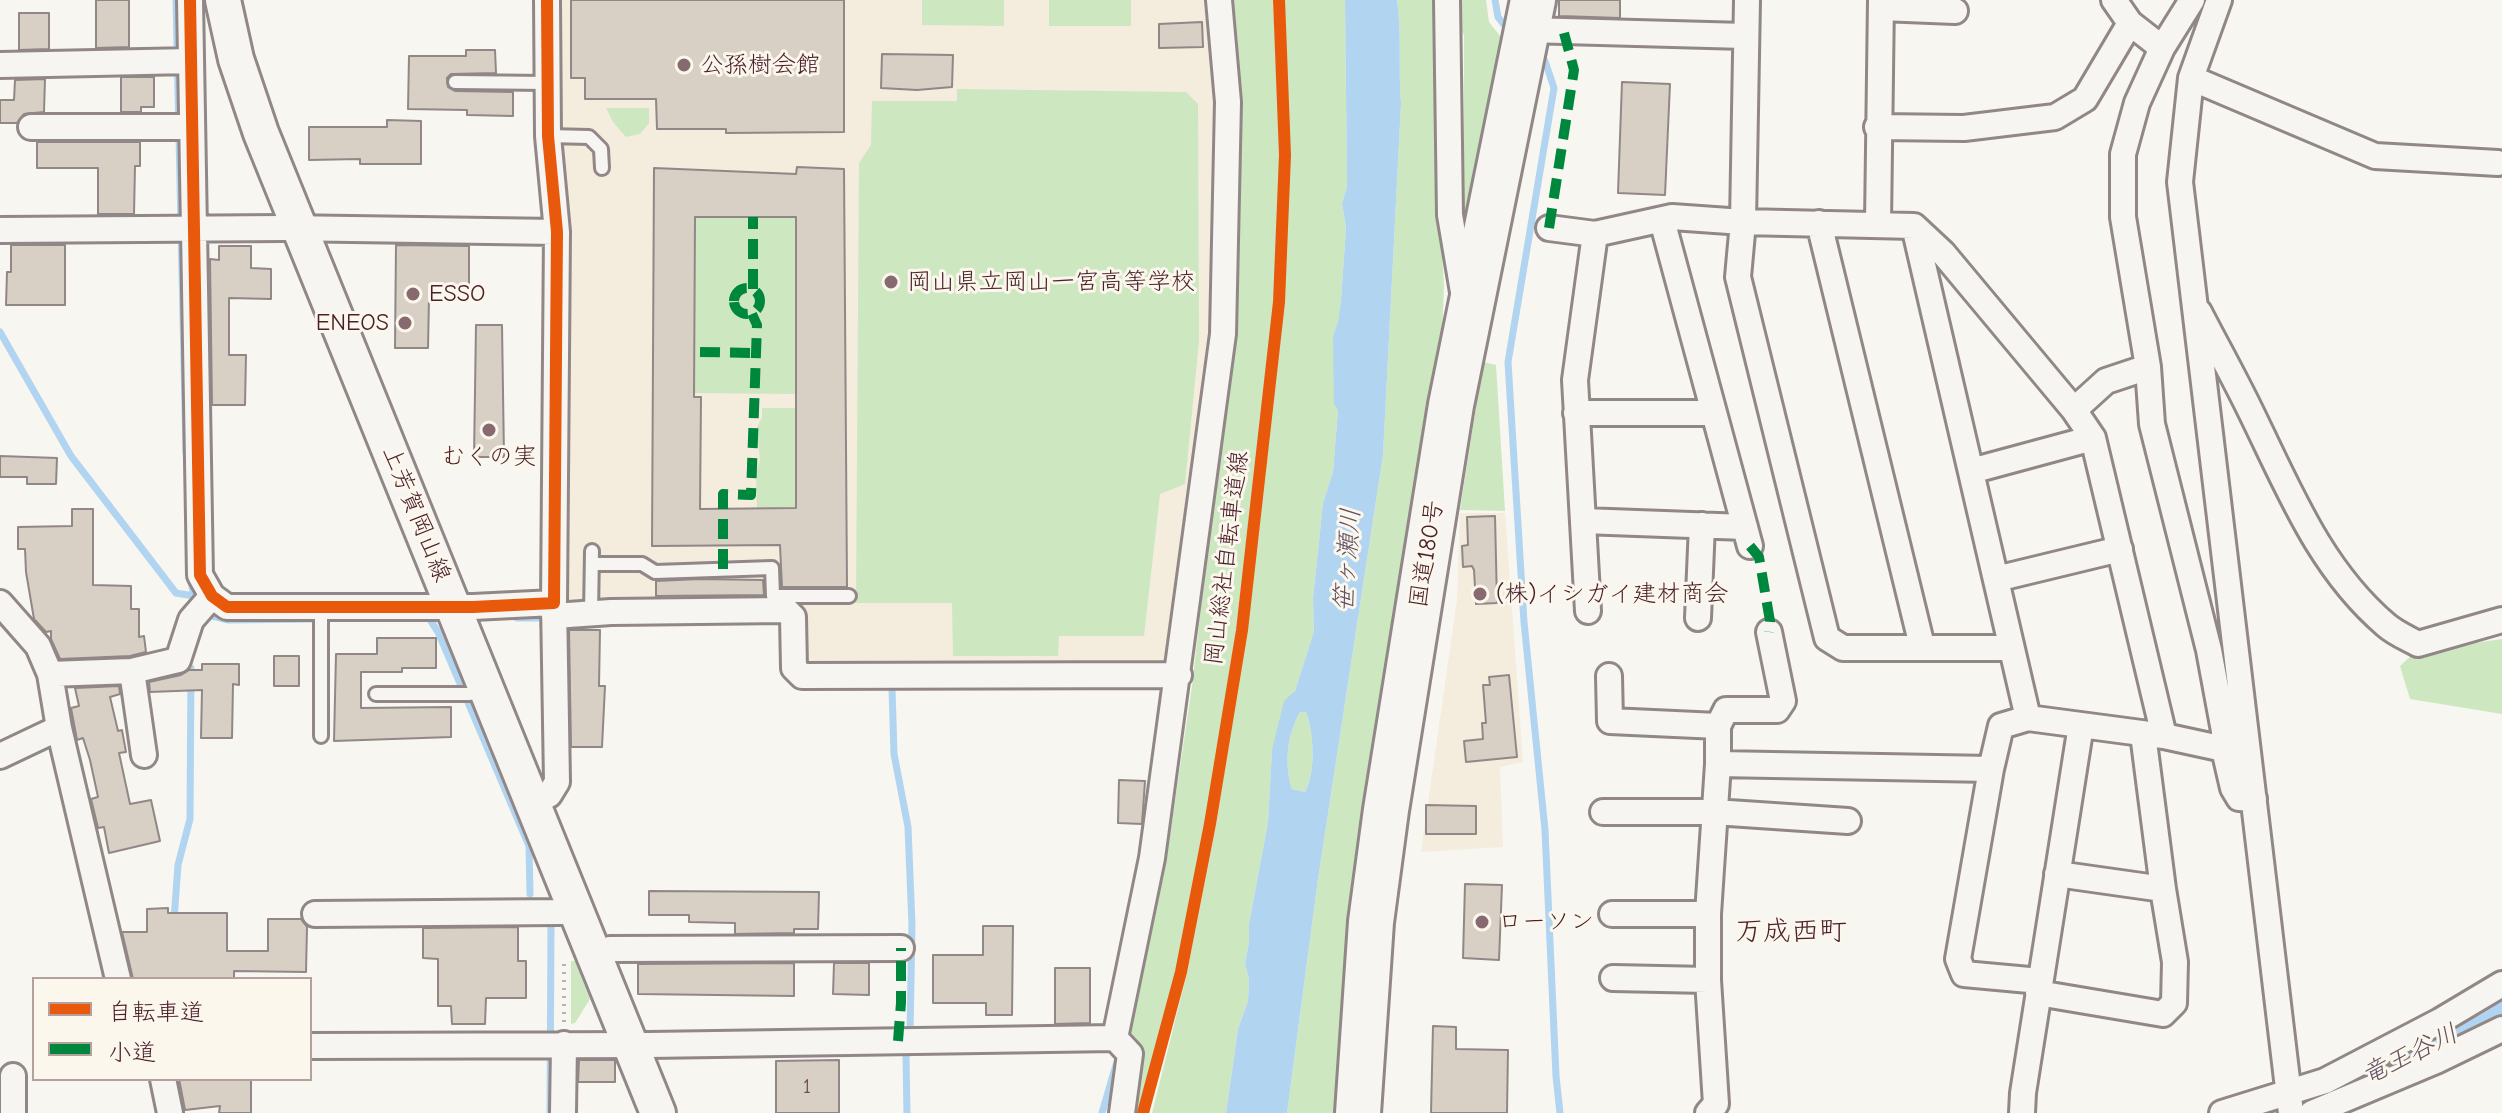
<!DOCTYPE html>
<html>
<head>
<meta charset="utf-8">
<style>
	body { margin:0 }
	#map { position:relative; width:2502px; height:1113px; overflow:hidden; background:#f8f6f0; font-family:"Comic Neue","Klee One",sans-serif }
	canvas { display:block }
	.legend { position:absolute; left:32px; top:977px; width:280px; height:104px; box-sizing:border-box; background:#fbf7ec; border:2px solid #b4a19f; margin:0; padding:10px 14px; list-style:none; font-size:24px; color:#4a1f2b }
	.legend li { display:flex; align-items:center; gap:16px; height:40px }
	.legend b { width:40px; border:2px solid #b4a19f }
</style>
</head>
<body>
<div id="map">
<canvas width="2502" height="1113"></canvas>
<ul class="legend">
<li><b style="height:10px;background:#e8590c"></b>自転車道</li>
<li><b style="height:10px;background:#00873e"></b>小道</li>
</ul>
</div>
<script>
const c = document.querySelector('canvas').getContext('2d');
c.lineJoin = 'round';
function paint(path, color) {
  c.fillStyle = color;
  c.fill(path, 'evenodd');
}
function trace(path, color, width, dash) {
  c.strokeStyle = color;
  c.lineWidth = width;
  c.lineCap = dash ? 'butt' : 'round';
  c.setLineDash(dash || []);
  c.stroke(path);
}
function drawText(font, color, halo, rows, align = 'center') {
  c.font = font + ' "Comic Neue","Klee One",sans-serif';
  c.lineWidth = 6;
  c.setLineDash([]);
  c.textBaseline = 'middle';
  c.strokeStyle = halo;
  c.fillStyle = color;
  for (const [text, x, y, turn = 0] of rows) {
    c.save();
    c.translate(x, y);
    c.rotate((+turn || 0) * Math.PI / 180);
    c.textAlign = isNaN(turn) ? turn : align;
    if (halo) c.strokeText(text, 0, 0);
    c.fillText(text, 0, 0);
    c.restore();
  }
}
paint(new Path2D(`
	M 554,0 L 1213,0 L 1223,102 L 1218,334 L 1177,667 L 801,667 L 800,611 L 569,603 L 560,596 Z
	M 1460,513 L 1505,513 L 1523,762 L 1500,767 L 1503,847 L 1421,852 L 1457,600 Z`), '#f4ecdd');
paint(new Path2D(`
	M 922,0 L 1004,0 L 1004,26 L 922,25 Z
	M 1049,0 L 1131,0 L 1131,26 L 1049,26 Z
	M 1229,0 L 1273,0 L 1280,156 L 1275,302 L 1256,460 L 1236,629 L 1206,822 L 1176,972 L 1138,1113 L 1127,1113 L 1129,1041 L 1166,862 L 1192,686 L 1232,334 Z
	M 1284,0 L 1345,0 L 1347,187 L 1342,203 L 1346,228 L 1341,300 L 1338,321 L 1333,336 L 1338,410 L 1333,472 L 1323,503 L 1313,598 L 1314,631 L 1295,691 L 1272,750 L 1268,822 L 1249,924 L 1249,942 L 1245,963 L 1249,980 L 1248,1001 L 1238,1029 L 1226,1113 L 1152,1113 L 1187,973 L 1216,825 L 1246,631 L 1284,302 L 1289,155 Z
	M 1397,0 L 1436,0 L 1440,211 L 1444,286 L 1441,360 L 1340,1113 L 1287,1113 L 1318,879 L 1383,455 L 1401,104 C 1398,69 1402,34 1397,0 Z
	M 1457,0 L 1486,0 L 1489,22 L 1511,50 L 1464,240 L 1464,35 L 1457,23 Z
	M 957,89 L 1186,92 L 1198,104 L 1199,341 L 1185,484 L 1160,494 L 1144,636 L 1059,636 L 1058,656 L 953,656 L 952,603 L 856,603 L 859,163 L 871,145 L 872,101 L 957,101 Z
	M 606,108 L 649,108 L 649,123 L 640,134 L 626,137 L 613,122 Z
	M 695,217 L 796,217 L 796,394 L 694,393 Z
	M 1483,362 L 1496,365 L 1505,511 L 1460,510 Z
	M 762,408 L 795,408 L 796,508 L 757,508 L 756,473 L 760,460 L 757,428 L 762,417 Z
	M 2502,639 L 2502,714 L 2410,699 L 2400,666 L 2415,652 Z
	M 1300,712 L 1306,712 C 1314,734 1316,772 1305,792 L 1292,789 C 1284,763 1287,736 1300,712 Z
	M 571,961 L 575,961 L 590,999 L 575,1023 L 571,1024 Z`), '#cde7c1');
paint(new Path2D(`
	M 1345,0 L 1397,0 C 1402,34 1398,69 1401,104 L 1383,455 L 1318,879 L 1287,1113 L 1226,1113 L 1238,1029 L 1248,1001 L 1249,980 L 1245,963 L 1249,942 L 1249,924 L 1268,822 L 1272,750 L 1284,701 L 1295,691 L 1314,631 L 1313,598 L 1323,503 L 1333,472 L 1338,410 L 1334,404 L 1333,336 L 1338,321 L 1341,300 L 1346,228 L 1342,203 L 1347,187 ZM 1300,712 L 1306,712 C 1314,734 1316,772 1305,792 L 1292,789 C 1284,763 1287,736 1300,712 Z`), '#b1d4f0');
trace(new Path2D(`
	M 176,0 L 186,453
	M 1495,0 L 1498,17 L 1511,33
	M 1545,61 L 1554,88 L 1508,362 L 1524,622 L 1545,830 L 1556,1076 L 1560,1113
	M 0,332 L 71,456 L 176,593 L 194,596 L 190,577
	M 208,615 L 228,620 L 314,619
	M 429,618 L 438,632 L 529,846 L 530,894
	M 517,618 L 543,618 L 543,626
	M 892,688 L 894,754 L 908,827 L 912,925 L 910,1032 L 906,1057 L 907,1113
	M 174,920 L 178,865 L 190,819 L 191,668
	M 550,1113 L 551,923
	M 1102,1113 L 1118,1058`), '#b1d4f0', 7);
trace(new Path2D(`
	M 2271,1113 L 2323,1097 L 2502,1009`), '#b1d4f0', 42);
const building = new Path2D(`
	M 96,0 L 129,0 L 129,47 L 96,48 Z
	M 571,0 L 844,0 L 844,132 L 726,133 L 726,129 L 657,129 L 656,99 L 585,99 L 585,78 L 571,78 Z
	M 1559,0 L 1620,0 L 1620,18 L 1559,16 Z
	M 19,13 L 49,13 L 49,49 L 19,50 Z
	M 1202,22 L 1203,47 L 1159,48 L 1159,24 Z
	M 466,50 L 495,50 L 496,73 L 451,74 L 447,78 L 448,87 L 455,91 L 513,92 L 513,116 L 467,115 L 467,110 L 408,109 L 409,56 L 466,56 Z
	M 882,54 L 953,55 L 952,87 L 917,90 L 881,88 Z
	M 121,77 L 154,77 L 154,107 L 141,107 L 141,112 L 121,112 Z
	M 45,79 L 44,112 L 24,114 L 17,123 L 0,123 L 0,100 L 14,100 L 15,80 Z
	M 1622,82 L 1670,84 L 1665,195 L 1618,193 Z
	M 387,120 L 421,121 L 421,164 L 360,164 L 360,159 L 309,160 L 309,127 L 387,127 Z
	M 37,142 L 140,142 L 140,166 L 135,166 L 134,214 L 98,214 L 98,168 L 37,168 Z
	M 797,167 L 844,169 L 847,587 L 782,587 L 780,545 L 652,546 L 654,168 L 796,174 ZM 695,217 L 796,217 L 796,508 L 700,509 L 701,397 L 694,397 Z
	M 11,245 L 65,245 L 65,305 L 6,305 L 7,272 L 11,272 Z
	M 396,245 L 469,246 L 469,298 L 429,298 L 428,348 L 395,348 Z
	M 219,246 L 251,246 L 251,268 L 271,269 L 271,299 L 229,298 L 229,355 L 246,355 L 245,405 L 212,405 L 210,259 L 219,260 Z
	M 476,325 L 502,325 L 504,457 L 474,457 Z
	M 0,456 L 57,458 L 56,484 L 27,484 L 27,477 L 0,477 Z
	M 72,509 L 93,509 L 93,585 L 131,586 L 131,609 L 139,609 L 139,637 L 144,636 L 146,652 L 130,656 L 60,659 L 51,639 L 51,631 L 46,632 L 34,619 L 26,572 L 25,549 L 18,549 L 18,527 L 72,526 Z
	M 1495,516 L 1497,603 L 1476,604 L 1474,570 L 1472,566 L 1463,567 L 1462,546 L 1468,545 L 1467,517 Z
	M 699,579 L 763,580 L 764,595 L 656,596 L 656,581 Z
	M 569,630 L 600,630 L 599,686 L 605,686 L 602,747 L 571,747 Z
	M 377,638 L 436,638 L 436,668 L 402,668 L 402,672 L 361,672 L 361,708 L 451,707 L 451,737 L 334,741 L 336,654 L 377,654 Z
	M 274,656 L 299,656 L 299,686 L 274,686 Z
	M 202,664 L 239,664 L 239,685 L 233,684 L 232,738 L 201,738 L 202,690 L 150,692 L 149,682 L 181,675 L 189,670 L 202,670 Z
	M 1509,675 L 1517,757 L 1466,762 L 1464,741 L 1483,739 L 1482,723 L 1486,723 L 1483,685 L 1490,685 L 1489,677 Z
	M 119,686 L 120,694 L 110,697 L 118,731 L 122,730 L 126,752 L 119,753 L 130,804 L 151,800 L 160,841 L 109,853 L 104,827 L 98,828 L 91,799 L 98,797 L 90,760 L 83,738 L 77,740 L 71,708 L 79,706 L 75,688 Z
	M 1119,780 L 1145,781 L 1142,824 L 1118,823 Z
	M 1426,805 L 1476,806 L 1476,834 L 1426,834 Z
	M 1465,884 L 1502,885 L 1499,960 L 1463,958 Z
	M 649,891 L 819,892 L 818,929 L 794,929 L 794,933 L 735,934 L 735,923 L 689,922 L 689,915 L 649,915 Z
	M 168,908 L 168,913 L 227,913 L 227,951 L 268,951 L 268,919 L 301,919 L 307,927 L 306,972 L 234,971 L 234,979 L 133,979 L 122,932 L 147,932 L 147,909 Z
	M 983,926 L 1013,926 L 1012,1015 L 986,1015 L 986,1003 L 933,1003 L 933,955 L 983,955 Z
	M 518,927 L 518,961 L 526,961 L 526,998 L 486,998 L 485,1024 L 452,1024 L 451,1006 L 438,1006 L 438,959 L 423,958 L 423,928 Z
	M 794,963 L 794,996 L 638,994 L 638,964 Z
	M 834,963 L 869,963 L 869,995 L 833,994 Z
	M 1055,968 L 1090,968 L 1090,1023 L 1055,1024 Z
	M 1433,1026 L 1456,1027 L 1456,1049 L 1508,1050 L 1507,1113 L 1431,1113 Z
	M 579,1060 L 615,1060 L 615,1082 L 578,1082 Z
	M 839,1060 L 839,1113 L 776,1113 L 776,1061 Z
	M 179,1079 L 251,1079 L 251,1113 L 219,1113 L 220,1106 L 185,1110 Z`);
paint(building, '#d8d0c5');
trace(building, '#918787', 2);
const lane = new Path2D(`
	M 455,82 L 548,83
	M 548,136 L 589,137 L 601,149 L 602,168
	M 592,564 L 642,564 L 655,572 L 772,568 L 773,596 L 849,596
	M 321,606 L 321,736
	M 591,615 L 592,551
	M 376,694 L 470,694 L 484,688`);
const street = new Path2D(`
	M 190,0 L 200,575 L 212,596 L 227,607 L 473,607 L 554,603 L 557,232 L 548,136 L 547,0
	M 1447,0 L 1450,215 L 1463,292
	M 1747,0 L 1743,222 L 1914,226 L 2028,718 L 2164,736 L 2224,749 L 2233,788 L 2239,798 L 2254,799
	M 2114,0 L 2130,23 L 2162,48
	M 2192,0 L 2162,48 L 2137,103 L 2123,154 L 2123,217 L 2148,367 L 2152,424 L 2209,650 L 2224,731 L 2224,749
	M 2219,0 L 2191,78 L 2180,182 L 2291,1113
	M 1881,8 L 1955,11
	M 1527,30 L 1745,36
	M 0,65 L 191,61
	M 2191,78 L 2375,156 L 2498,163
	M 31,127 L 191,127
	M 1877,127 L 1964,128 L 2055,117 L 2085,99 L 2130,23
	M 1662,220 L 1750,546
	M 1819,223 L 1922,646
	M 1878,223 L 1881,0
	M 1914,226 L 1943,253 L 2074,410 L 2093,438 L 2164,736
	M 1549,228 L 1595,234 L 1672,217 L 1743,222 L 1738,277 L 1827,638 L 1843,648 L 2011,648
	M 0,230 L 283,228 L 557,232
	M 2199,312 C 2216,345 2234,377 2250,410 C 2288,487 2319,568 2386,625 C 2395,633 2407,638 2418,644 L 2502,620
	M 2074,410 L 2106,381 L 2148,367
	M 1576,413 L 1714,413
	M 1971,471 L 2093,438
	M 1583,521 L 1745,527
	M 1996,579 L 2120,549
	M 0,603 L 38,646 L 50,674 L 59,728 L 118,979
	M 1588,611 L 1575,380 L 1595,234
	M 554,616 L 611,612 L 786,610 L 793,617 L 794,668 L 802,676 L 1179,675
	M 1698,618 L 1702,525
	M 132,671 L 144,755
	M 50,674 L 132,671 L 178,660 L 191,620 L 212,596
	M 1609,676 L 1610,721 L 1718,726 L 1718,764
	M 1718,726 L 1726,710 L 1777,710 L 1783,701 L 1769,632
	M 0,756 L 59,728
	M 1991,769 L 1958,959 L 1964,974 L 2040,981
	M 533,800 L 549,795 L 557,782 L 554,603
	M 1603,812 L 1714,812 L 1848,821
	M 2057,874 L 2163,889
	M 315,914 L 560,912 L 576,910
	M 1612,914 L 1708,914
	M 595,957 L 610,949 L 901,948
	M 1613,978 L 1708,980
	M 2038,993 L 2163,1014 L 2174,1003 L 2175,962 L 2163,889 L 2143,734
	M 1115,1038 L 1152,858 L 1223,334 L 1228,102 L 1219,0
	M 310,1046 L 649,1045 L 1115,1038 L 1130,1054 L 1122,1113
	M 13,1076 L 13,1113
	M 163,1079 L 170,1113
	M 563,1113 L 564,1044
	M 1708,1113 L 1716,1104 L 1708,980 L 1708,914 L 1718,764 L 1991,769 L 2001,726 L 2028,718
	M 2022,1113 L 2023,1093 L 2081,725
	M 2222,1113 L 2325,1081 L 2440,1021 L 2502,984
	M 2312,1113 L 2436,1061 L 2502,1029`);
const secondary = new Path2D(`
	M 223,0 L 236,59 L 261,133 L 658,1113`);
const highway = new Path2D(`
	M 1358,1113 L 1371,922 L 1386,810 L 1451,405 L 1533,0`);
trace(lane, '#918787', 18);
trace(street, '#918787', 30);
trace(secondary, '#918787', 40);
trace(highway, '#918787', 50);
trace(new Path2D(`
	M 564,1022 L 564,959`), '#b8b3b1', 4, [2, 6]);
trace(lane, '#f6f5f1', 12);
trace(street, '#f6f5f1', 24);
trace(secondary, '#f6f5f1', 34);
trace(highway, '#f6f5f1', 44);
trace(new Path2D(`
	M 1549,228 L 1574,70 L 1564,33
	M734 301a13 13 0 1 1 26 0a13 13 0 1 1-26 0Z
	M 753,289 L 753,217
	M 700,352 L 755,353
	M 1750,546 L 1759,557 L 1770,621 L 1769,632
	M 723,569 L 723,494 L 751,495 L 757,325 L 752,314
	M 898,1041 L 901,1003 L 901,948`), '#00873e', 10, [20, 10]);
trace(new Path2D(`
	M 190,0 L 200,575 L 212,596 L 227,607 L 473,607 L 554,603 L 557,232 L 548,136 L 547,0
	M 1143,1113 L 1181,972 L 1210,824 L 1242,630 L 1279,302 L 1285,155 L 1279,0`), '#e8590c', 12);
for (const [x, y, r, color] of [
	[684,65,8,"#876a70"],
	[891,282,8,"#876a70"],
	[413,294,8,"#876a70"],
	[405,323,8,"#876a70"],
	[489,430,8,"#876a70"],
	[1480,594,8,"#876a70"],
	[1482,922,8,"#876a70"]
]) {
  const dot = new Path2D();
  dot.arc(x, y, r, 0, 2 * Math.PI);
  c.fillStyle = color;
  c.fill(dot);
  trace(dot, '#fbf7ec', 3);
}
drawText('20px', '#6e4b52', null, [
	["1",807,1087]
]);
drawText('24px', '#4a1f2b', '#fbf7ec', [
	["公孫樹会館",700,65],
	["岡山県立岡山一宮高等学校",907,282],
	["ESSO",429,294],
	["ENEOS",389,323,"right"],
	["むくの実",489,457,"center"],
	["(株)イシガイ建材商会",1496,594],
	["ローソン",1498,922]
], 'left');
drawText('24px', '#4a1f2b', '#fbf7ec', [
	["上芳賀岡山線",416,514,68],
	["国道180号",1427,554,-81],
	["岡山総社自転車道線",1227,558,-83]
]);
drawText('italic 26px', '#605166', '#fbf7ec', [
	["笹ヶ瀬川",1348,560,-86],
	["竜王谷川",2410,1055,-26]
]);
drawText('28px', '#4a1f2b', '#fbf7ec', [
	["万成西町",1791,932]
]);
</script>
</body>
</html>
